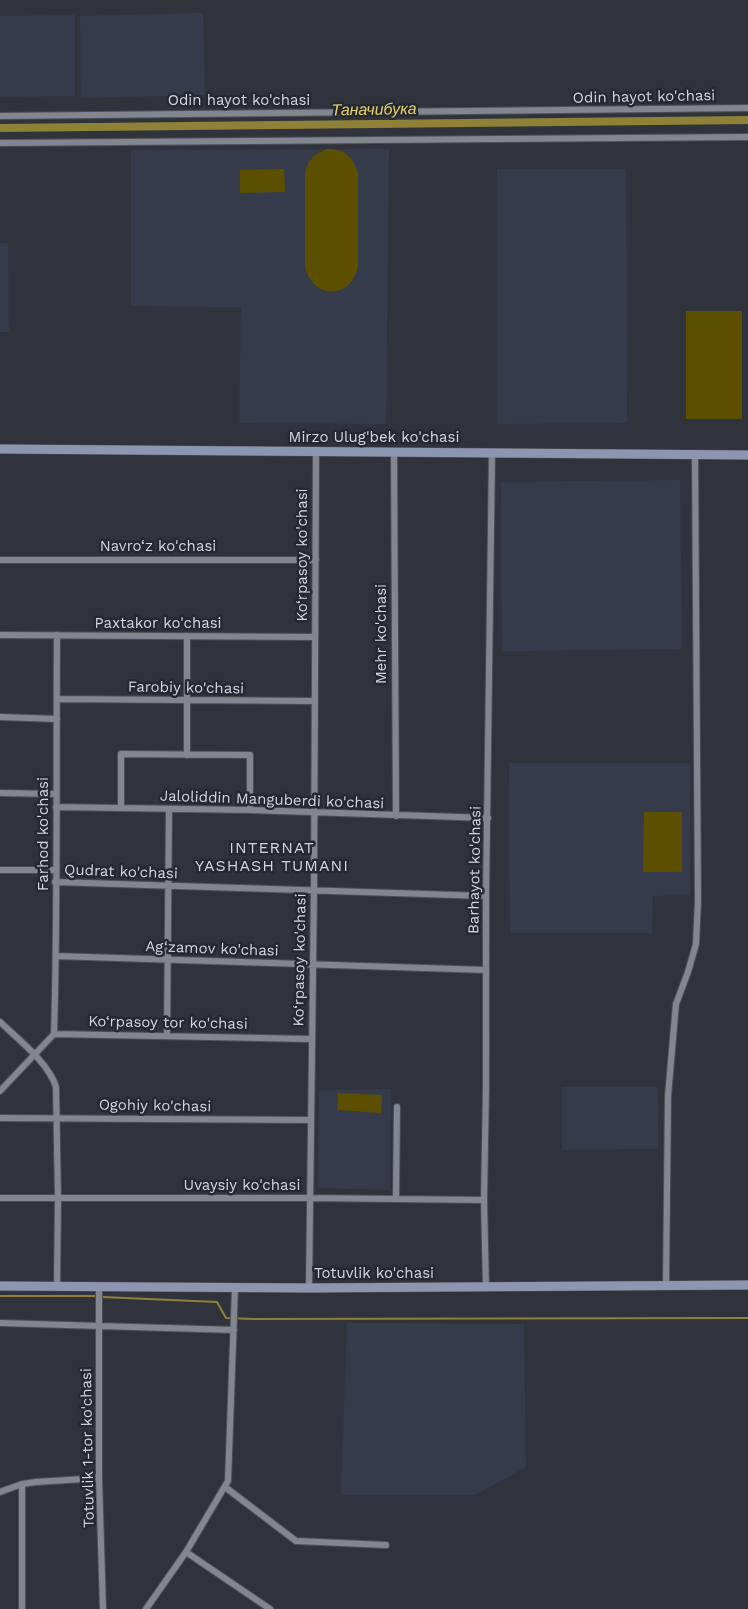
<!DOCTYPE html>
<html>
<head>
<meta charset="utf-8">
<style>
	body { margin:0 }
	canvas { display:block; background:#30333c }
</style>
</head>
<body>
<canvas width="748" height="1609"></canvas>
<script>
const c = document.querySelector('canvas').getContext('2d');
c.lineJoin = 'round';
function paint(path, color) {
  c.fillStyle = color;
  c.fill(path, 'evenodd');
}
function trace(path, color, width, dash) {
  c.strokeStyle = color;
  c.lineWidth = width;
  c.lineCap = dash ? 'butt' : 'round';
  c.setLineDash(dash || []);
  c.stroke(path);
}
function drawText(font, color, halo, rows, align = 'center') {
  c.font = font + ' "Work Sans",sans-serif';
  c.lineWidth = 5;
  c.setLineDash([]);
  c.textBaseline = 'middle';
  c.strokeStyle = halo;
  c.fillStyle = color;
  for (const [text, x, y, turn = 0] of rows) {
    c.save();
    c.translate(x, y);
    c.rotate((+turn || 0) * Math.PI / 180);
    c.textAlign = isNaN(turn) ? turn : align;
    if (halo) c.strokeText(text, 0, 0);
    c.fillText(text, 0, 0);
    c.restore();
  }
}
paint(new Path2D(`
	M 203,13 L 205,95 L 81,98 L 80,16 Z
	M 75,15 L 75,96 L 0,97 L 0,16 Z
	M 389,149 L 386,424 L 239,423 L 241,307 L 131,306 L 131,150 Z
	M 497,169 L 626,169 L 627,423 L 497,424 Z
	M 0,243 L 8,243 L 9,332 L 0,332 Z
	M 680,480 L 682,649 L 502,651 L 501,482 Z
	M 509,763 L 690,763 L 690,895 L 653,896 L 652,933 L 510,933 Z
	M 562,1087 L 658,1087 L 658,1149 L 562,1150 Z
	M 391,1089 L 390,1190 L 318,1188 L 319,1090 Z
	M 347,1323 L 524,1324 L 526,1467 L 475,1495 L 341,1495 Z`), '#353b4a');
paint(new Path2D(`
	M 327,149 C 344,149 353,156 358,173 L 358,265 C 353,299 313,301 305,267 L 305,173 C 308,160 314,154 327,149 Z
	M 284,169 L 285,192 L 240,193 L 240,170 Z
	M 686,311 L 742,311 L 742,419 L 686,419 Z
	M 644,812 L 682,812 L 682,872 L 643,872 Z
	M 338,1093 L 382,1095 L 381,1113 L 337,1110 Z`), '#5c5000');
trace(new Path2D(`
	M 0,1296 L 97,1296
	M 102,1297 L 217,1302 L 226,1318 L 253,1319 L 748,1318`), '#8f8137', 2);
trace(new Path2D(`
	M 0,128 L 748,120`), '#8f8137', 8);
const minor = new Path2D(`
	M 0,116 L 748,108
	M 0,143 L 748,137
	M 394,452 L 396,816
	M 0,560 L 316,560
	M 0,635 L 315,637
	M 57,699 L 315,701
	M 0,717 L 57,719
	M 187,755 L 187,636
	M 0,793 L 56,794
	M 56,807 L 250,810 L 488,818
	M 121,808 L 121,754 L 250,755 L 250,810
	M 0,870 L 56,870
	M 55,882 L 486,896
	M 56,956 L 486,970
	M 0,1022 C 18,1039 49,1063 56,1087 L 58,1199 L 57,1286
	M 54,1034 C 58,901 56,768 57,635
	M 167,1035 L 169,809
	M 0,1091 L 54,1034 L 311,1039
	M 0,1118 L 310,1120
	M 0,1198 L 309,1198 L 484,1200
	M 396,1199 L 397,1107
	M 666,1285 L 668,1096 L 676,1004 L 688,972 L 696,944 L 698,901 L 695,455
	M 99,1287 L 99,1478 L 103,1609
	M 309,1288 L 314,890 L 316,452
	M 486,1288 L 484,1200 L 486,1087 L 486,896 L 492,453
	M 0,1323 L 234,1330
	M 22,1484 L 22,1609
	M 225,1487 L 296,1541 L 386,1545
	M 0,1492 L 22,1484 L 36,1482 L 99,1478
	M 186,1552 L 270,1609
	M 146,1609 L 186,1552 L 228,1481 L 235,1288`);
const secondary = new Path2D(`
	M 0,449 L 748,455
	M 0,1286 L 309,1288 L 748,1285`);
trace(minor, '#4d4f57', 8);
trace(secondary, '#4d4f57', 10);
trace(minor, '#818690', 6);
trace(secondary, '#8c96b0', 9);
drawText('15px', '#d4d6dc', '#262932', [
	["Odin hayot ko'chasi",644,97,-1],
	["Odin hayot ko'chasi",239,101],
	["Mirzo Ulug'bek ko'chasi",374,438],
	["Navro‘z ko'chasi",158,547],
	["Ko‘rpasoy ko'chasi",303,555,-90],
	["Paxtakor ko'chasi",158,624],
	["Mehr ko'chasi",382,634,-90],
	["Farobiy ko'chasi",186,688,1],
	["Jaloliddin Manguberdi ko'chasi",272,800,2],
	["Farhod ko'chasi",44,834,-90],
	["Barhayot ko'chasi",475,870,-89],
	["Qudrat ko'chasi",121,872,2],
	["Ag‘zamov ko'chasi",212,949,2],
	["Ko‘rpasoy ko'chasi",300,960,-89],
	["Ko‘rpasoy tor ko'chasi",168,1023,1],
	["Ogohiy ko'chasi",155,1106,1],
	["Uvaysiy ko'chasi",242,1186],
	["Totuvlik ko'chasi",374,1274],
	["Totuvlik 1-tor ko'chasi",88,1448,-91]
]);
drawText('italic 16px', '#e5d26b', '#262932', [
	["Таначибука",374,110,-1]
]);
c.letterSpacing = '1px';
drawText('16px', '#d4d6dc', '#262932', [
	["INTERNAT",272,848],
	["YASHASH TUMANI",272,866]
]);
c.letterSpacing = '0px';
</script>
</body>
</html>
